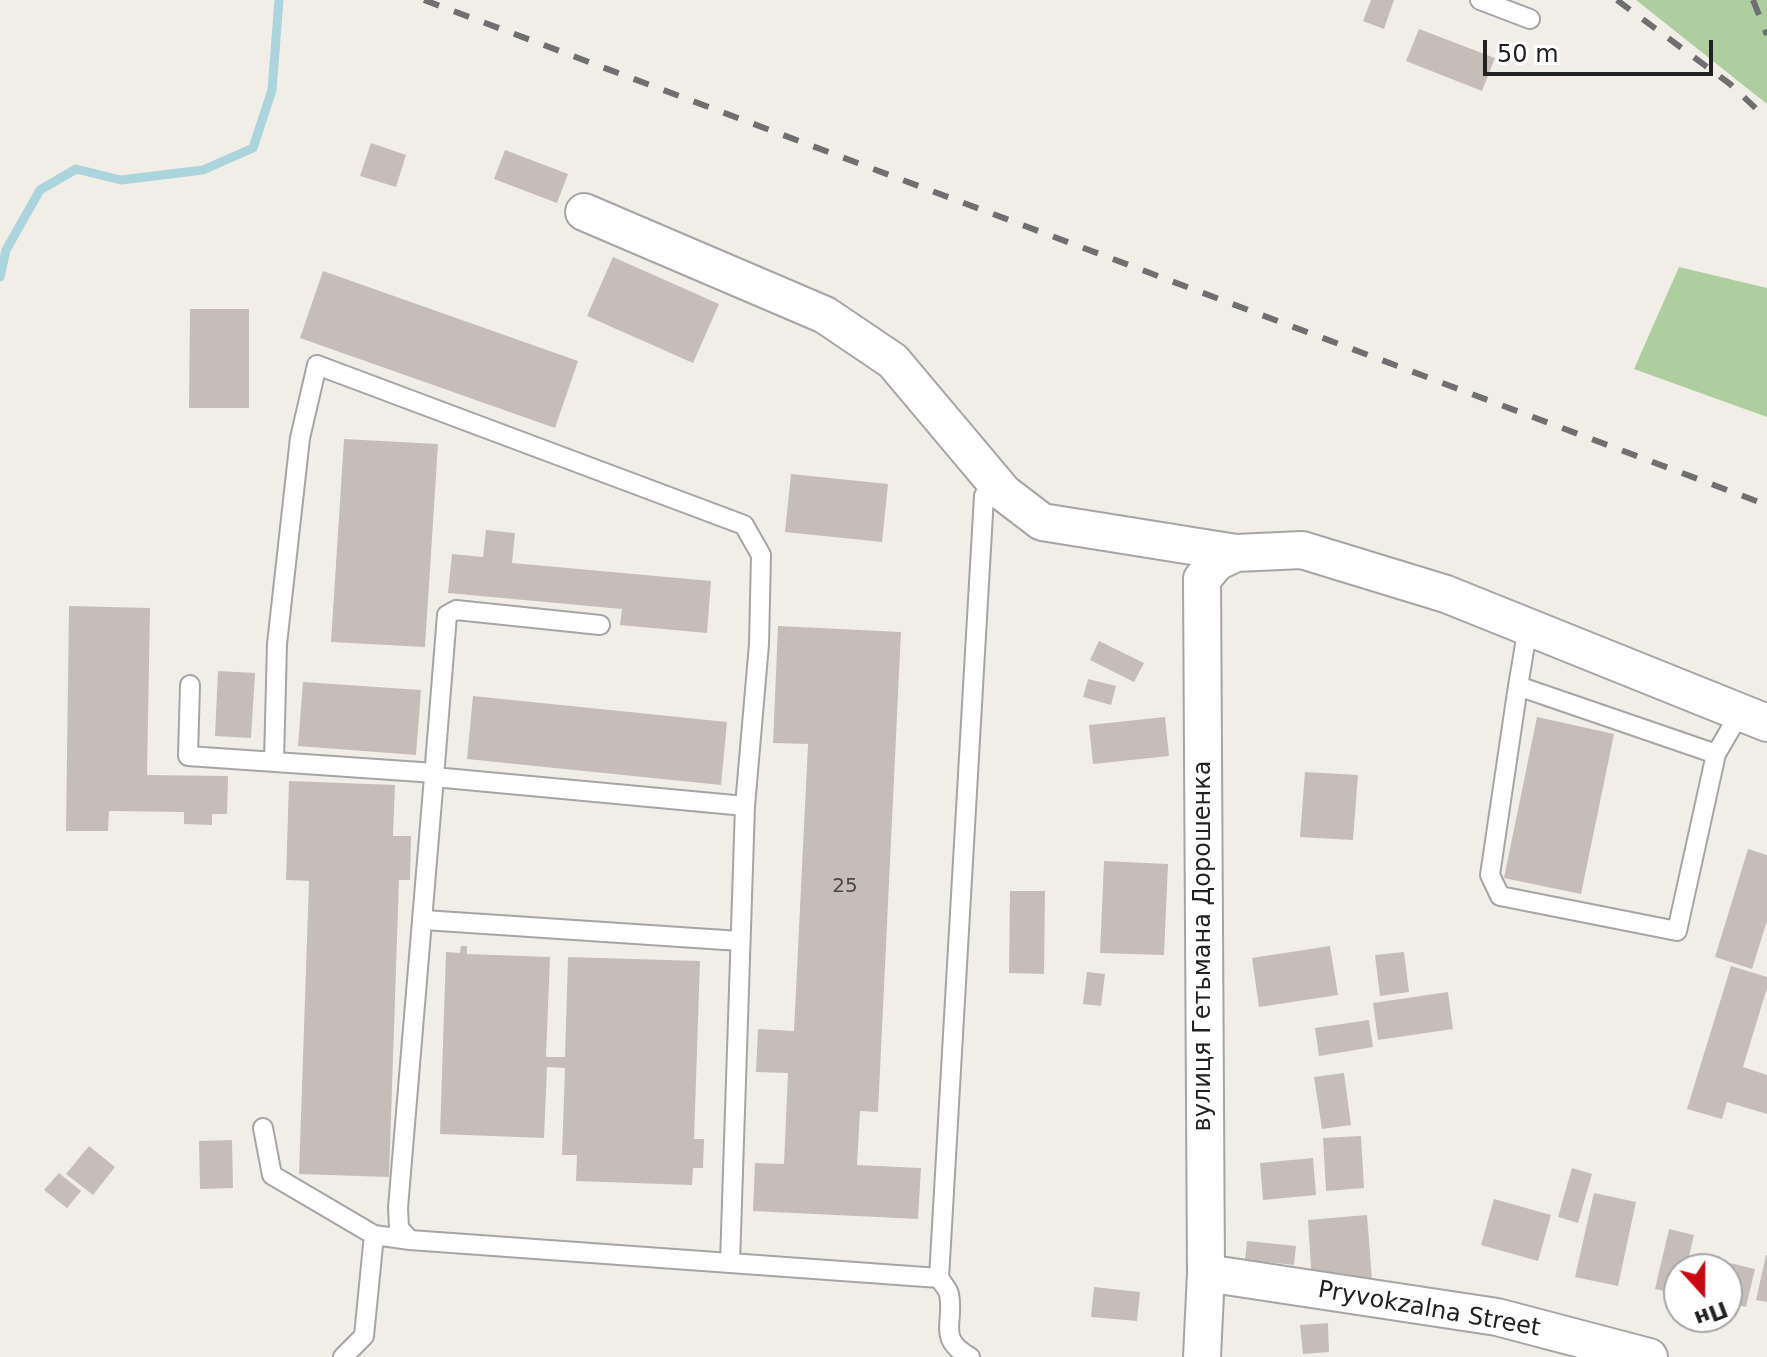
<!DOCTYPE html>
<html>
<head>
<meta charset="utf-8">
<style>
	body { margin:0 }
	#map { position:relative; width:1767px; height:1357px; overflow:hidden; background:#f1eee8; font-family:"DejaVu Sans",sans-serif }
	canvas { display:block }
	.north { position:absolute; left:1663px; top:1253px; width:80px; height:80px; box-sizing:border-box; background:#fff; border:2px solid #a6a6a6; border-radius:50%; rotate:159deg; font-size:22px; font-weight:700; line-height:32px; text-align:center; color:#212121 }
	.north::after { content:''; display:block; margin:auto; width:28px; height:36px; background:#ca0812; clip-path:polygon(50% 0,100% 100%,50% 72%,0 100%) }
	.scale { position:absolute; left:1483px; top:40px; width:230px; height:36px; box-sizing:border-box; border:4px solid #212121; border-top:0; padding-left:10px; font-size:24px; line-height:28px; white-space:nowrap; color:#212121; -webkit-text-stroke:6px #fff; paint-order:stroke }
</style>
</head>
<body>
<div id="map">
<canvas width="1767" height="1357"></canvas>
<div class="north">Пн</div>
<div class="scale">50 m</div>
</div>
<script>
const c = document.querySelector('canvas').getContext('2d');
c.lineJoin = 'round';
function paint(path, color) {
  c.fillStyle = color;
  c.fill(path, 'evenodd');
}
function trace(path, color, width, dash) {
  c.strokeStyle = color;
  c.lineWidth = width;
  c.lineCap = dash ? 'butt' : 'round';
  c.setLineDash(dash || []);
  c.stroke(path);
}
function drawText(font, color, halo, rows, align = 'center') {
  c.font = font + ' "DejaVu Sans",sans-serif';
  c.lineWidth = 6;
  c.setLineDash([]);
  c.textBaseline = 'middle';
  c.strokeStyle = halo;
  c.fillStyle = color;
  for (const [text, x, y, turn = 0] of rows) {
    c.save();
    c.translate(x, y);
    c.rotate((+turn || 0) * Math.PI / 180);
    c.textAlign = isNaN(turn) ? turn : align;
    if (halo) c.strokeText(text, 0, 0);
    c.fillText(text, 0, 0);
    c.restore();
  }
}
paint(new Path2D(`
	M 1636,0 L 1767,0 L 1767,104 Z
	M 1679,267 L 1767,288 L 1767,417 L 1634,369 Z`), '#afce9f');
trace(new Path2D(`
	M 0,277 L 6,250 L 40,190 L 76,169 L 121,180 L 203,170 L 253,148 L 272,90 L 279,0`), '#abd4dc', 9);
paint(new Path2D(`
	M 1371,0 L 1394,0 L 1384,29 L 1363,21 Z
	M 1419,29 L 1495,58 L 1482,91 L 1406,61 Z
	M 371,143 L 406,155 L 396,187 L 360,176 Z
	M 505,150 L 568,174 L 557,203 L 494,179 Z
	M 613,257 L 719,304 L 693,363 L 587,316 Z
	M 323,271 L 578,361 L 555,428 L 300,338 Z
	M 190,309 L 249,309 L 249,408 L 189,408 Z
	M 344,439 L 438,444 L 425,647 L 331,642 Z
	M 791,474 L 888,484 L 882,542 L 785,532 Z
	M 486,530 L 515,533 L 512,563 L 711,581 L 707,633 L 620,625 L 622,609 L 448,593 L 452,554 L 483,557 Z
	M 69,606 L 150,608 L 147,775 L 228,776 L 227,814 L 212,814 L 212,825 L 184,824 L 184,812 L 109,811 L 108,831 L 66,831 Z
	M 778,626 L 901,632 L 878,1112 L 860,1111 L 857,1165 L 921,1168 L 918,1219 L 753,1211 L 755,1163 L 784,1164 L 788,1073 L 756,1072 L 758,1029 L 794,1031 L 808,744 L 773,743 Z
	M 1099,641 L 1144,663 L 1134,682 L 1090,660 Z
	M 218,671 L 255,673 L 251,738 L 215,736 Z
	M 1088,679 L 1116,686 L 1111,705 L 1083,697 Z
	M 303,682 L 421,690 L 416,755 L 298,746 Z
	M 473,696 L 727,722 L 721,785 L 467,759 Z
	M 1165,717 L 1169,756 L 1093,764 L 1089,725 Z
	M 1537,717 L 1614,734 L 1581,894 L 1504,878 Z
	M 1305,772 L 1358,775 L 1353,840 L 1300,837 Z
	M 289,781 L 395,785 L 393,836 L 411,836 L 410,880 L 399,880 L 389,1177 L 299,1174 L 309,881 L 286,880 Z
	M 1748,849 L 1767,855 L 1767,921 L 1752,969 L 1715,957 Z
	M 1104,861 L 1168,864 L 1164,955 L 1100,953 Z
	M 1010,891 L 1045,891 L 1044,974 L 1009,973 Z
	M 461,946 L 467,946 L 467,954 L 550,957 L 546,1057 L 565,1057 L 568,957 L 700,961 L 694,1139 L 704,1139 L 703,1168 L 693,1168 L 692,1185 L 576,1181 L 577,1155 L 562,1155 L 565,1068 L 547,1067 L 544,1138 L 440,1134 L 446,952 L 460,953 Z
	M 1330,946 L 1338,995 L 1259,1007 L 1252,958 Z
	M 1404,952 L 1409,992 L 1380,996 L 1375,955 Z
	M 1731,966 L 1767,977 L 1767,988 L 1743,1067 L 1767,1075 L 1767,1114 L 1727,1102 L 1722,1119 L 1687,1109 Z
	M 1087,972 L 1105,974 L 1101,1006 L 1083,1004 Z
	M 1448,992 L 1453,1029 L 1378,1040 L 1373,1003 Z
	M 1369,1020 L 1373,1047 L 1319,1056 L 1315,1028 Z
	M 1344,1073 L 1351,1125 L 1322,1129 L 1314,1077 Z
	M 1361,1136 L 1364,1188 L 1326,1191 L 1323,1138 Z
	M 232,1140 L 233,1188 L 200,1189 L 199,1141 Z
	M 89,1146 L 115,1167 L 93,1195 L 66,1174 Z
	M 1313,1158 L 1316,1195 L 1263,1200 L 1260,1163 Z
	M 1572,1168 L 1592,1174 L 1578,1223 L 1558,1217 Z
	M 59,1173 L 81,1191 L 67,1208 L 44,1190 Z
	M 1594,1193 L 1636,1202 L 1618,1286 L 1575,1277 Z
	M 1494,1199 L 1551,1215 L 1538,1261 L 1481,1245 Z
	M 1367,1215 L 1372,1280 L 1312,1284 L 1308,1220 Z
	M 1669,1229 L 1694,1235 L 1686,1269 L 1679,1269 L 1679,1294 L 1655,1289 Z
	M 1247,1241 L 1296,1246 L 1294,1265 L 1245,1260 Z
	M 1766,1255 L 1767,1255 L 1767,1302 L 1756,1300 Z
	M 1705,1257 L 1755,1269 L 1746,1307 L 1727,1303 L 1727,1269 L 1702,1269 Z
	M 1094,1287 L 1140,1292 L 1137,1321 L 1091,1317 Z
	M 1328,1323 L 1329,1352 L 1303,1354 L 1300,1325 Z`), '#c6bdb8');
const service = new Path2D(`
	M 1480,0 L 1530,19
	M 190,685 L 188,756 L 435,773
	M 1518,686 L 1528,627
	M 1716,754 L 1677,931 L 1500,896 L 1490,875 L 1518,686 L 1716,754 L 1740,713
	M 274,761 L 277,644 L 300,438 L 317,365 L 744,525 L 761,555 L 759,644 L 745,806
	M 434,777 L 447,615 L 456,610 L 600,625
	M 424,920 L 740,941
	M 263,1128 L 272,1175 L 374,1235 L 410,1240
	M 730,1263 L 745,806 L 434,777 L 398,1208 L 399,1228 L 410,1240 L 939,1278 C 942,1283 948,1289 949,1294 C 955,1323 936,1338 970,1357
	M 939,1278 L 984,496 L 993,481
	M 343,1357 L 364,1336 L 374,1235`);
const minor = new Path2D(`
	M 584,212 L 825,315 L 893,361 L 1004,493 L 1042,522 L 1236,553 L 1302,550 L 1446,594 L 1767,723
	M 1206,1273 L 1497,1317 L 1649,1357
	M 1202,1357 L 1206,1273 L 1202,579 L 1217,562 L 1236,553`);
trace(service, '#a5a5a5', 22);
trace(minor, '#a5a5a5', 40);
trace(service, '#fff', 18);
trace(minor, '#fff', 36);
trace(new Path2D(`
	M 424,0 L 1767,505
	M 1617,0 L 1730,84 L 1767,119
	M 1753,0 L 1767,35`), '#6f6f6f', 6, [16, 16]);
drawText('20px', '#4a4847', null, [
	["25",845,887]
]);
drawText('24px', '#212121', '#fff', [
	["вулиця Гетьмана Дорошенка",1204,946,-90],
	["Pryvokzalna Street",1429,1310,10]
]);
</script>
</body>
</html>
